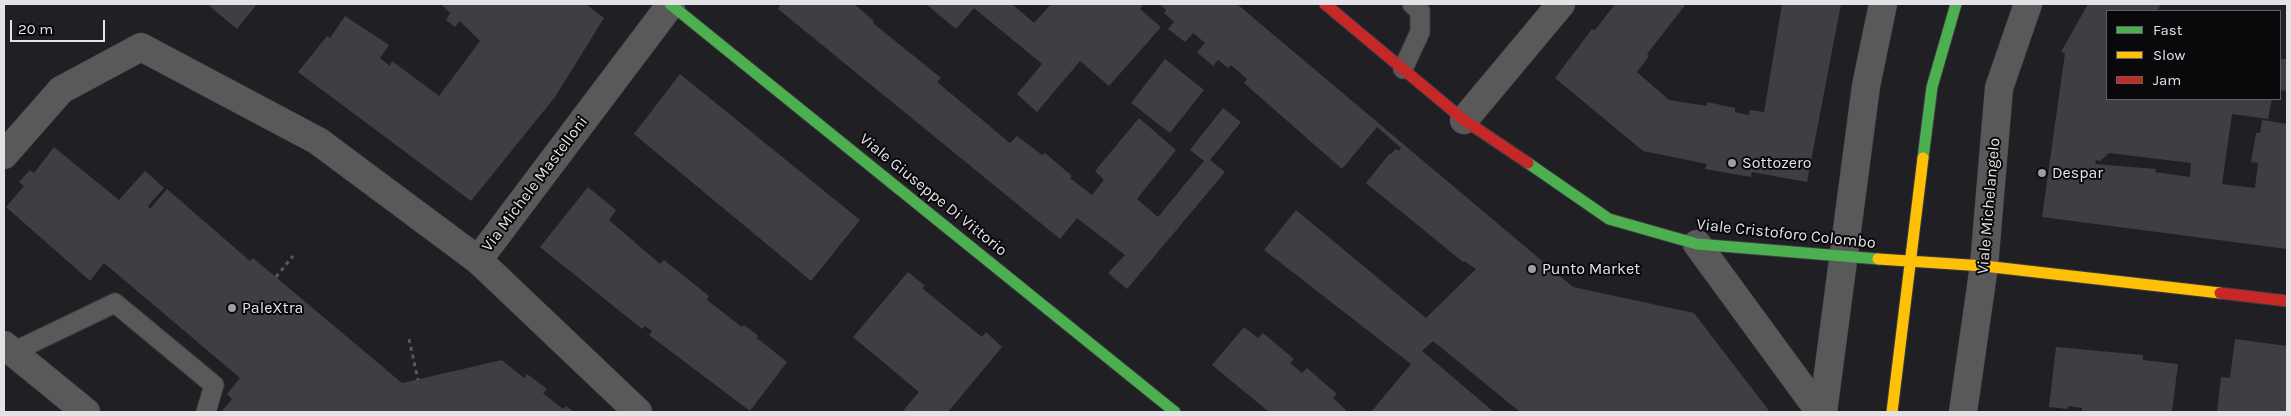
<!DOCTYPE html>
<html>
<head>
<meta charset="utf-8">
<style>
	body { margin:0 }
	#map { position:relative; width:2291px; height:416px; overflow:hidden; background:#201f24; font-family:Karla,sans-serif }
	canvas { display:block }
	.frame { position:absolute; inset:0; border:5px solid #e3e2e7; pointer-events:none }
	.legend { position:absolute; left:2106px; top:10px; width:175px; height:90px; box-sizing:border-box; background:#09080b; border:1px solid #605f63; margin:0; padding:6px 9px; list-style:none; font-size:15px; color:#e3e2e7 }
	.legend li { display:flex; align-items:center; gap:10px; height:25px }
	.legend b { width:25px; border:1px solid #605f63 }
	.scale { position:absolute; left:10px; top:20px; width:95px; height:22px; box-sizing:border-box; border:2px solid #e3e2e7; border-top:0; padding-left:6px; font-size:15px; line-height:18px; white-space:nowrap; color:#e3e2e7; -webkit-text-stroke:4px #09080b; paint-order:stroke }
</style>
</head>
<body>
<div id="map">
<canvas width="2291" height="416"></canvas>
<div class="frame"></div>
<ul class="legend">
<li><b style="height:6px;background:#4caf50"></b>Fast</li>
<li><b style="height:6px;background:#ffc107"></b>Slow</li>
<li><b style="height:6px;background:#c62828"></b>Jam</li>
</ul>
<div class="scale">20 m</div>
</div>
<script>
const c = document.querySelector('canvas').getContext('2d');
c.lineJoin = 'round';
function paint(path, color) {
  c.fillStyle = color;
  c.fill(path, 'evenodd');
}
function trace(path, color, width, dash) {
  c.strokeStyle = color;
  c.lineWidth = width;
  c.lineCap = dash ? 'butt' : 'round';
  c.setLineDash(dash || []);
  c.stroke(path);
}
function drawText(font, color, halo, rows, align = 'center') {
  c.font = font + ' Karla,sans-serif';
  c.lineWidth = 4;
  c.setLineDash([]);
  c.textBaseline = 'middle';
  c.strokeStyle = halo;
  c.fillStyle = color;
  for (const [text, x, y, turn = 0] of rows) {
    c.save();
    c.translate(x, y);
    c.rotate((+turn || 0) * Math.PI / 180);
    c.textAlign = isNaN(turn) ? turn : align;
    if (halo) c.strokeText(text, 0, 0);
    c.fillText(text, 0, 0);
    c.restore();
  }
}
paint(new Path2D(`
	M 207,4 L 257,4 L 237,29 Z
	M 441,4 L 586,4 L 604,18 L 555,97 L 471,201 L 298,72 L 327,36 L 330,38 L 345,16 L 389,45 L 380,58 L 390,66 L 392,61 L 439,96 L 480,41 L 460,21 L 455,27 L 446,20 L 450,13 Z
	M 781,4 L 854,4 L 874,21 L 873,23 L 941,78 L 937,82 L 1010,143 L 1017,136 L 1042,155 L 1045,153 L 1072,176 L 1070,178 L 1092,195 L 1104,180 L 1095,171 L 1139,118 L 1176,150 L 1137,199 L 1158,217 L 1204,161 L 1190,150 L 1223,108 L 1241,122 L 1210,160 L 1225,172 L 1127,289 L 1108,273 L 1125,255 L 1077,218 L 1060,239 L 778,9 Z
	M 926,4 L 1012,4 L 1034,23 L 1051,4 L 1144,4 L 1140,9 L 1161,27 L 1109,86 L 1080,61 L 1037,112 L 1017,94 L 1042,64 L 974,8 L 956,29 Z
	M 1159,4 L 1237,4 L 1573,287 L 1694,313 L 1770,412 L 1520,412 L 1433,341 L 1422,351 L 1494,412 L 1371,412 L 1411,364 L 1264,250 L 1296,210 L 1426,318 L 1476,269 L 1464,261 L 1463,262 L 1366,183 L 1390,153 L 1391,154 L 1396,149 L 1399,151 L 1401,148 L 1377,127 L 1342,169 L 1244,83 L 1247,79 L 1231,65 L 1228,68 L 1218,60 L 1213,66 L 1197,52 L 1205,43 L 1193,33 L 1185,42 L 1168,29 L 1174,22 L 1164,13 L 1166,10 Z
	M 1615,4 L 1686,4 L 1647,54 L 1649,56 L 1637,72 L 1669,100 L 1707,106 L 1707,102 L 1735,108 L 1735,112 L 1749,115 L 1750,110 L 1764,112 L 1782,4 L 1841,4 L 1807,182 L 1752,172 L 1751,177 L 1705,169 L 1707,164 L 1643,151 L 1555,78 L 1592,29 L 1595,30 Z
	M 2088,4 L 2161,4 L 2157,11 L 2107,11 L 2107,99 L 2272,99 L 2268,119 L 2232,114 L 2222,184 L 2255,188 L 2258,163 L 2251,162 L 2256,133 L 2260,133 L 2262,120 L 2287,124 L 2287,249 L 2042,217 L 2065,53 L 2061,52 ZM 2109,153 L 2191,163 L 2190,177 L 2155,172 L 2156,169 L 2095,164 L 2096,160 L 2100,161 Z
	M 1165,59 L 1204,90 L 1170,133 L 1131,103 Z
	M 2280,59 L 2287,59 L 2287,91 L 2280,90 Z
	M 680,74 L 860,220 L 811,281 L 634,134 Z
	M 54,147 L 119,200 L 145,171 L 164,188 L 148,206 L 150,209 L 167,189 L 250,261 L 253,258 L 402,383 L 502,360 L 524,378 L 527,374 L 547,389 L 543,393 L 563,409 L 566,406 L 574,412 L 221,412 L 232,399 L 227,394 L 240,378 L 104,263 L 90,281 L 6,207 L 24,186 L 19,182 L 30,170 L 34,173 Z
	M 588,187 L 616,210 L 609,220 L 660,264 L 664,260 L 709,296 L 707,300 L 742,327 L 744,325 L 756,334 L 758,336 L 757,338 L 787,362 L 750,411 L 649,335 L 652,331 L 645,326 L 642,329 L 540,247 Z
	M 908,272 L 925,286 L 922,288 L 982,337 L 986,332 L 1002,347 L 948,412 L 902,412 L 919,392 L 853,337 Z
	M 1244,327 L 1258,338 L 1263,333 L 1294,359 L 1290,363 L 1302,373 L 1307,368 L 1337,394 L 1333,398 L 1346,410 L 1344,412 L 1269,412 L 1212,365 Z
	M 2235,339 L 2287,346 L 2287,412 L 2217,412 L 2221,377 L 2230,378 Z
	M 2056,347 L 2143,355 L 2143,360 L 2178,364 L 2172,412 L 2082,412 L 2082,408 L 2069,406 L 2068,409 L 2049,407 Z`), '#3f3e42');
const lane = new Path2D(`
	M 1403,69 L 1420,32 L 1420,11 L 1412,4
	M 13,352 L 115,303 L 214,385 L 206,412`);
const street = new Path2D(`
	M 1464,120 L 1561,4
	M 4,155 L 61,90 L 141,47 L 318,141 L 478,260 L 638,412
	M 1697,244 L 1820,412
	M 478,260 L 671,4
	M 4,345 L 86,412
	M 1823,412 L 1866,86 L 1883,4
	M 1963,412 L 1984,266 L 1999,88 L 2028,4`);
const fast = new Path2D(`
	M 670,4 L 1175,412
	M 1923,158 L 1932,87 L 1956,4
	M 1528,163 L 1609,219 L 1697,244 L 1878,259`);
const slow = new Path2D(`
	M 1878,259 L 1984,266 L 2220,293
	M 1892,412 L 1923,158`);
const jam = new Path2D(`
	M 1325,4 L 1464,120 L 1528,163
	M 2220,293 L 2287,301`);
trace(lane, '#3c3b3e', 21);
trace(street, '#3c3b3e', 29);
trace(fast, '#3c3b3e', 13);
trace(slow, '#3c3b3e', 13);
trace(jam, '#3c3b3e', 13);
trace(new Path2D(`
	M 276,277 L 293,256
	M 409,339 L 418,380`), '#59585a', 3, [4, 4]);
trace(lane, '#5a5959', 19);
trace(street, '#5a5959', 28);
trace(fast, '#4caf50', 11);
trace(slow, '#ffc107', 11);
trace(jam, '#c62828', 11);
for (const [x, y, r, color] of [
	[1732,163,5,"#9f9ea3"],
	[2042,173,5,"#9f9ea3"],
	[1532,269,5,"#9f9ea3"],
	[232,308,5,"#9f9ea3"]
]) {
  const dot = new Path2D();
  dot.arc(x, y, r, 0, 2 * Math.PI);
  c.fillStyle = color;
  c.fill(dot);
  trace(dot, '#09080b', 2);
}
drawText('16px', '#e3e2e7', '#09080b', [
	["Sottozero",1742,163],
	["Despar",2052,173],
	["Punto Market",1542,269],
	["PaleXtra",242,308]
], 'left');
drawText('16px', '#e3e2e7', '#09080b', [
	["Via Michele Mastelloni",535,184,-53],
	["Viale Giuseppe Di Vittorio",933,195,39],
	["Viale Michelangelo",1989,206,-85],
	["Viale Cristoforo Colombo",1786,234,6]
]);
</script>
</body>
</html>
